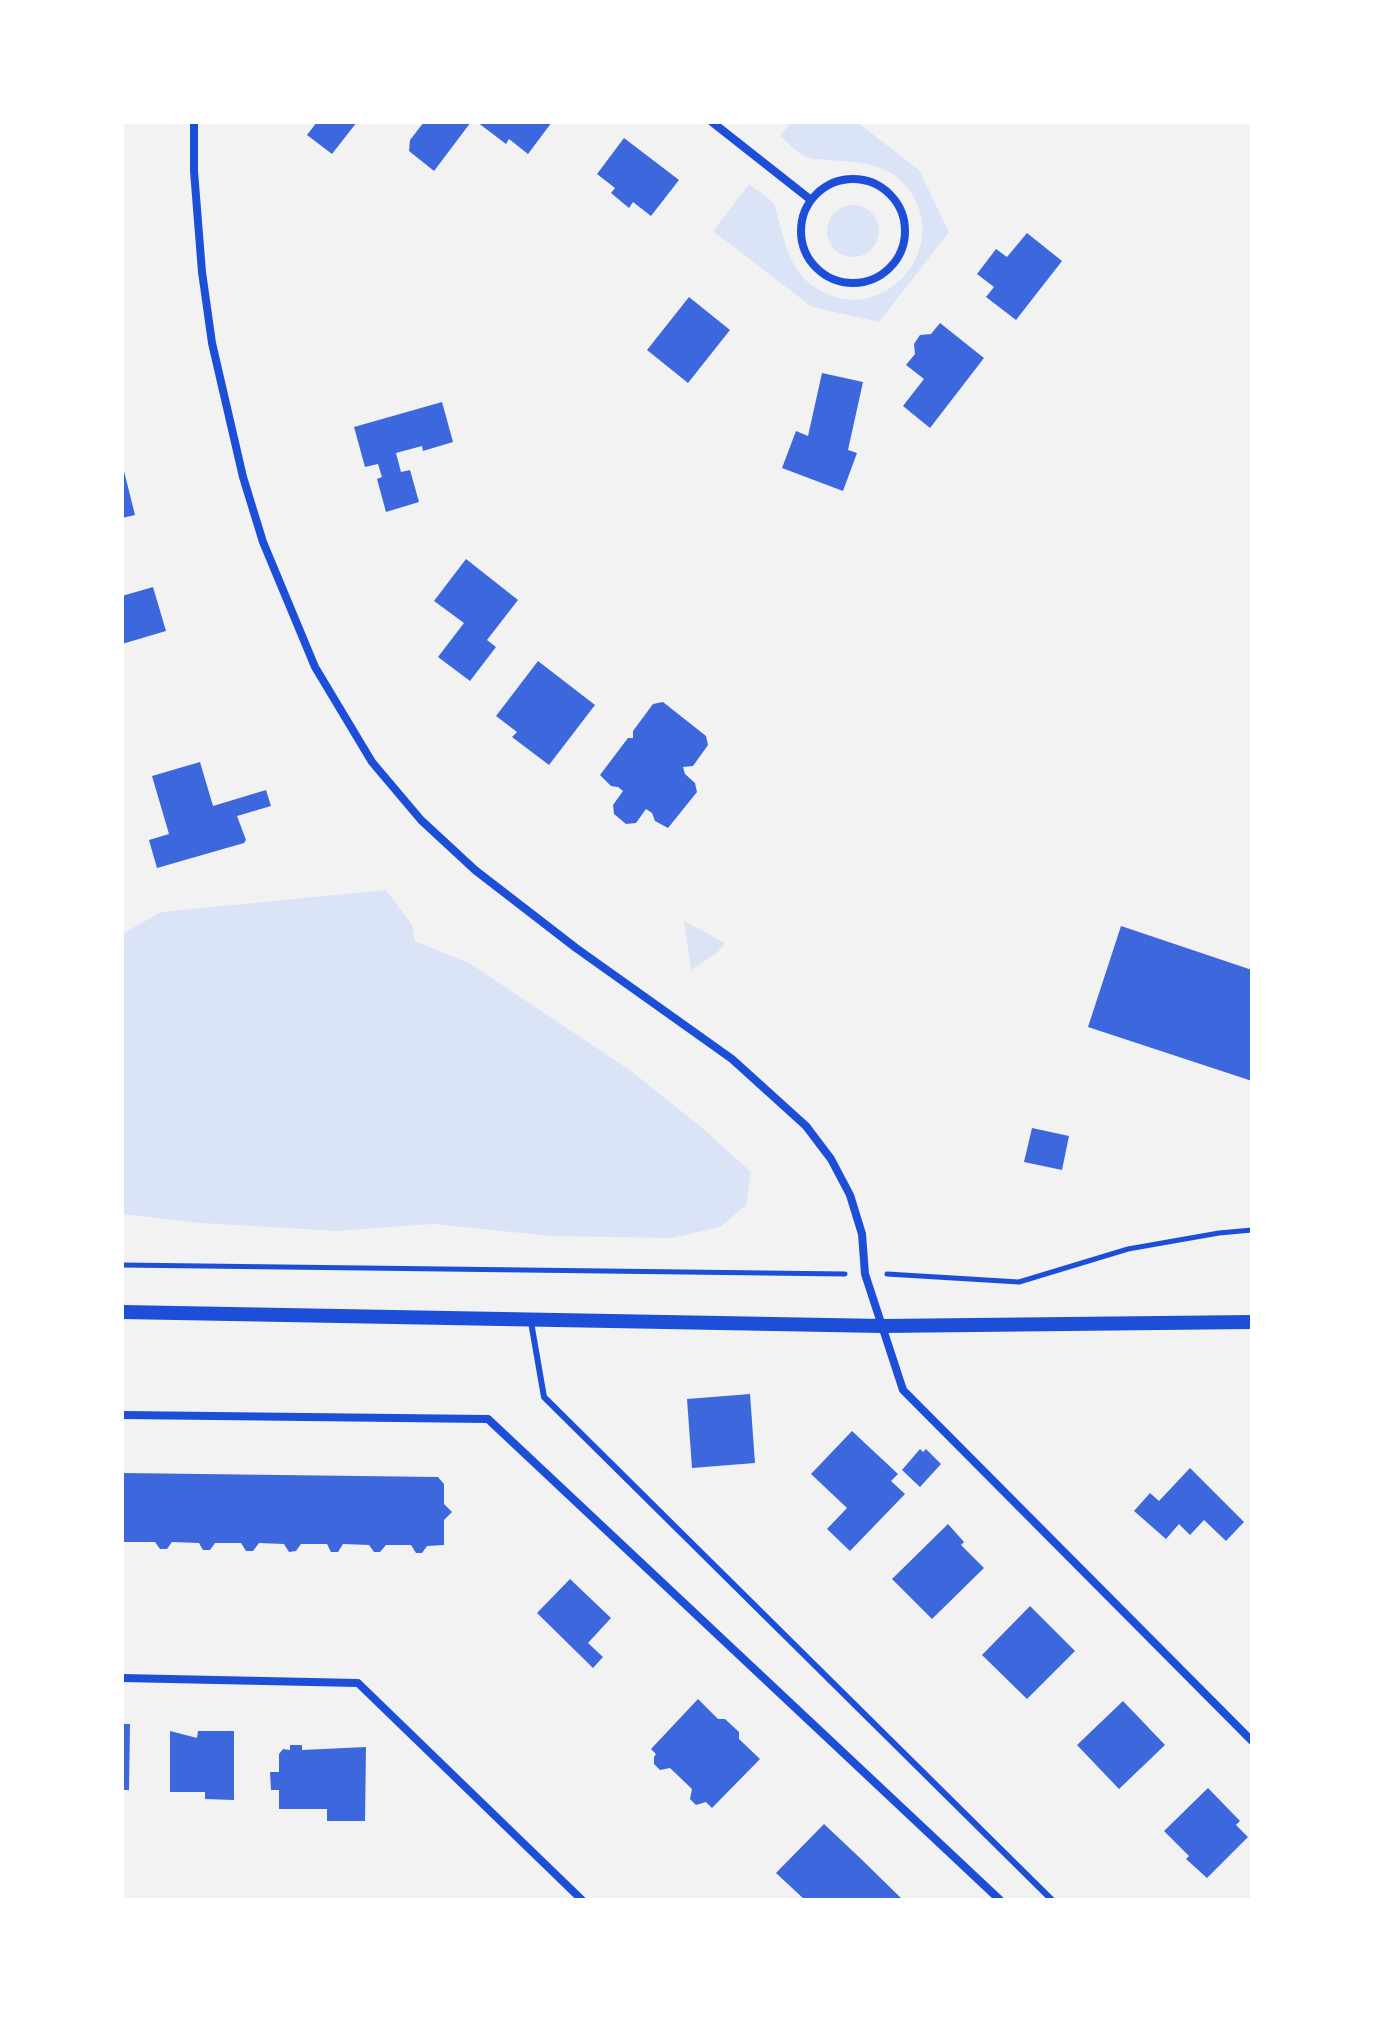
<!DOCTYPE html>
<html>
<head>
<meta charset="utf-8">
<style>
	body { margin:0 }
	#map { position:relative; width:1374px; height:2022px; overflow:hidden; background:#f2f2f2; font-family:Quicksand,sans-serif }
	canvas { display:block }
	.frame { position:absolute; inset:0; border:124px solid #fff; pointer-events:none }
</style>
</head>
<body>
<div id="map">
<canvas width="1374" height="2022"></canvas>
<div class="frame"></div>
</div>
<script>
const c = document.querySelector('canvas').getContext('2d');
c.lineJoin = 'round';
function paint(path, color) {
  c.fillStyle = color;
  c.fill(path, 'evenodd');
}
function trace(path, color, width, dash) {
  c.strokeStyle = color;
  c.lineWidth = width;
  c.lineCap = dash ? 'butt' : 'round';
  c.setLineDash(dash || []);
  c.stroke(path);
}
paint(new Path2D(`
	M 791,122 L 857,122 L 919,170 L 949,232 L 879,322 L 812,307 L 713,231 L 749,184 C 756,190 768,196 773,203 C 776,207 777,216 779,221 C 786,247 792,273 816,288 C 882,331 956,246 906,186 C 886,162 856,162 828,160 C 822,159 814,160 809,158 C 799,155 788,143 780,136 Z
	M827 231a26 26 0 1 1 52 0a26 26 0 1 1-52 0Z
	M 386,890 L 412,925 L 415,941 L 471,964 L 631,1071 L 700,1126 L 751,1172 L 746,1205 L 720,1227 L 672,1238 L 551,1236 L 433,1224 L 336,1231 L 201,1223 L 122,1214 L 122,934 L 161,912 Z
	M 684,921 L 725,943 L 718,952 L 691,970 Z`), '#dbe4f7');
paint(new Path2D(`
	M 317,122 L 357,122 L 332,154 L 307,135 Z
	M 424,122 L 471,122 L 434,171 L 409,151 L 410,140 Z
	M 477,122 L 552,122 L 528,154 L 509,139 L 506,144 Z
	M 624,138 L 679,180 L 651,216 L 633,202 L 629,208 L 611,193 L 615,188 L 597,174 Z
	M 1027,233 L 1062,261 L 1016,320 L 986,297 L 994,287 L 977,274 L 996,249 L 1007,257 Z
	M 689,297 L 730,330 L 688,383 L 647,350 Z
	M 940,323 L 984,358 L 930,428 L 903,406 L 924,379 L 906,365 L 915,354 L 914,344 L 920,335 L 931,334 Z
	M 822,373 L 863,382 L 848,450 L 857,453 L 843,491 L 782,468 L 796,431 L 808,436 Z
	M 442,402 L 453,442 L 423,451 L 422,446 L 396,453 L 401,472 L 410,470 L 419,502 L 386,512 L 377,479 L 382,477 L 378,464 L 365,467 L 354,427 Z
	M 122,463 L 135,515 L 122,518 Z
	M 466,559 L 518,600 L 487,640 L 496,647 L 470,681 L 438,657 L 464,623 L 434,601 Z
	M 153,587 L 166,631 L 122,644 L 122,596 Z
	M 538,661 L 595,705 L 549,765 L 512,737 L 517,732 L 496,716 Z
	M 663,702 L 706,736 L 708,745 L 693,766 L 683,767 L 685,774 L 695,783 L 697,792 L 668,828 L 655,821 L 652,813 L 646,809 L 636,823 L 626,824 L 614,814 L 613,805 L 623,791 L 618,787 L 611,786 L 600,775 L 628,738 L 633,738 L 633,731 L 653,704 Z
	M 200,762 L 213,806 L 266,790 L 271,806 L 237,816 L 246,840 L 244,843 L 157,868 L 149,840 L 169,834 L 152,776 Z
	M 1121,926 L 1252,970 L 1252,1081 L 1088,1027 Z
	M 1032,1128 L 1069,1136 L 1062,1170 L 1024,1162 Z
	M 750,1394 L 755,1463 L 692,1468 L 687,1399 Z
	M 852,1431 L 898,1474 L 891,1481 L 905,1494 L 850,1551 L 827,1529 L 847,1508 L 811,1474 Z
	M 920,1449 L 923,1452 L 926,1449 L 941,1464 L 920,1487 L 902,1470 Z
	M 1190,1468 L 1244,1522 L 1226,1541 L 1204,1520 L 1190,1535 L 1179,1524 L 1166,1539 L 1134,1511 L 1150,1493 L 1159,1501 Z
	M 122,1473 L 438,1477 L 444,1484 L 444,1504 L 452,1512 L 444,1520 L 444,1545 L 427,1546 L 422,1553 L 416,1553 L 411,1545 L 386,1545 L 380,1552 L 374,1552 L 369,1545 L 343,1544 L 338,1552 L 331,1552 L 327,1544 L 301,1544 L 296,1551 L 289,1552 L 284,1544 L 259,1543 L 253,1551 L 246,1551 L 241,1543 L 215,1543 L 210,1550 L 203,1550 L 199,1543 L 172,1542 L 167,1549 L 160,1549 L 155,1542 L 122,1542 Z
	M 948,1524 L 964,1542 L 961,1545 L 984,1568 L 932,1619 L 892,1579 Z
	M 570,1579 L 611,1618 L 588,1643 L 603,1657 L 593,1668 L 537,1613 Z
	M 1030,1606 L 1075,1651 L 1027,1699 L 982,1655 Z
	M 698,1699 L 718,1719 L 725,1719 L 739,1732 L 739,1739 L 760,1759 L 712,1808 L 706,1802 L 696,1805 L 690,1799 L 692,1789 L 670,1768 L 660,1770 L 654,1764 L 654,1757 L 656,1754 L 651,1749 Z
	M 1123,1701 L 1165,1745 L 1119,1789 L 1077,1745 Z
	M 122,1724 L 130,1724 L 129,1790 L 122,1790 Z
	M 170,1731 L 197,1738 L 198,1731 L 234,1731 L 234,1800 L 205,1799 L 205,1792 L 170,1792 Z
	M 290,1745 L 302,1745 L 302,1750 L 366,1747 L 365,1821 L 327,1821 L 327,1809 L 279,1809 L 279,1790 L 271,1790 L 270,1772 L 279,1772 L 279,1754 L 283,1749 L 290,1750 Z
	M 1208,1788 L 1240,1821 L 1236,1825 L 1248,1837 L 1207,1878 L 1186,1859 L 1189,1856 L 1164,1831 Z
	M 824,1824 L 859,1857 L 903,1900 L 805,1900 L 776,1873 Z`), '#3d67dc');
trace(new Path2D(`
	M 122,1265 L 845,1274
	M 887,1274 L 1019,1282 L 1128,1249 L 1219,1233 L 1252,1230`), '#1d4ed8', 5);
trace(new Path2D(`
	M 531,1322 L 544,1397 L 1052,1900`), '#1d4ed8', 6);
trace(new Path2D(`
	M 194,122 L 194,171 L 202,272 L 212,343 L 243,477 L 263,542 L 315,667 L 372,762 L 421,820 L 475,870 L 576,948 L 732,1059 L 806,1126 L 831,1159 L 850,1195 L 862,1234 L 865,1274 L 903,1390 L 1252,1741
	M 712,122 L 811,200
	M801 231a52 52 0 1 1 104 0a52 52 0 1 1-104 0Z
	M 122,1415 L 488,1419 L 1000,1900
	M 122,1678 L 358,1683 L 582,1900`), '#1d4ed8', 8);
trace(new Path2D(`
	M 122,1312 L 882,1326 L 1252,1322`), '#1d4ed8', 14);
</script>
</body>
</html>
